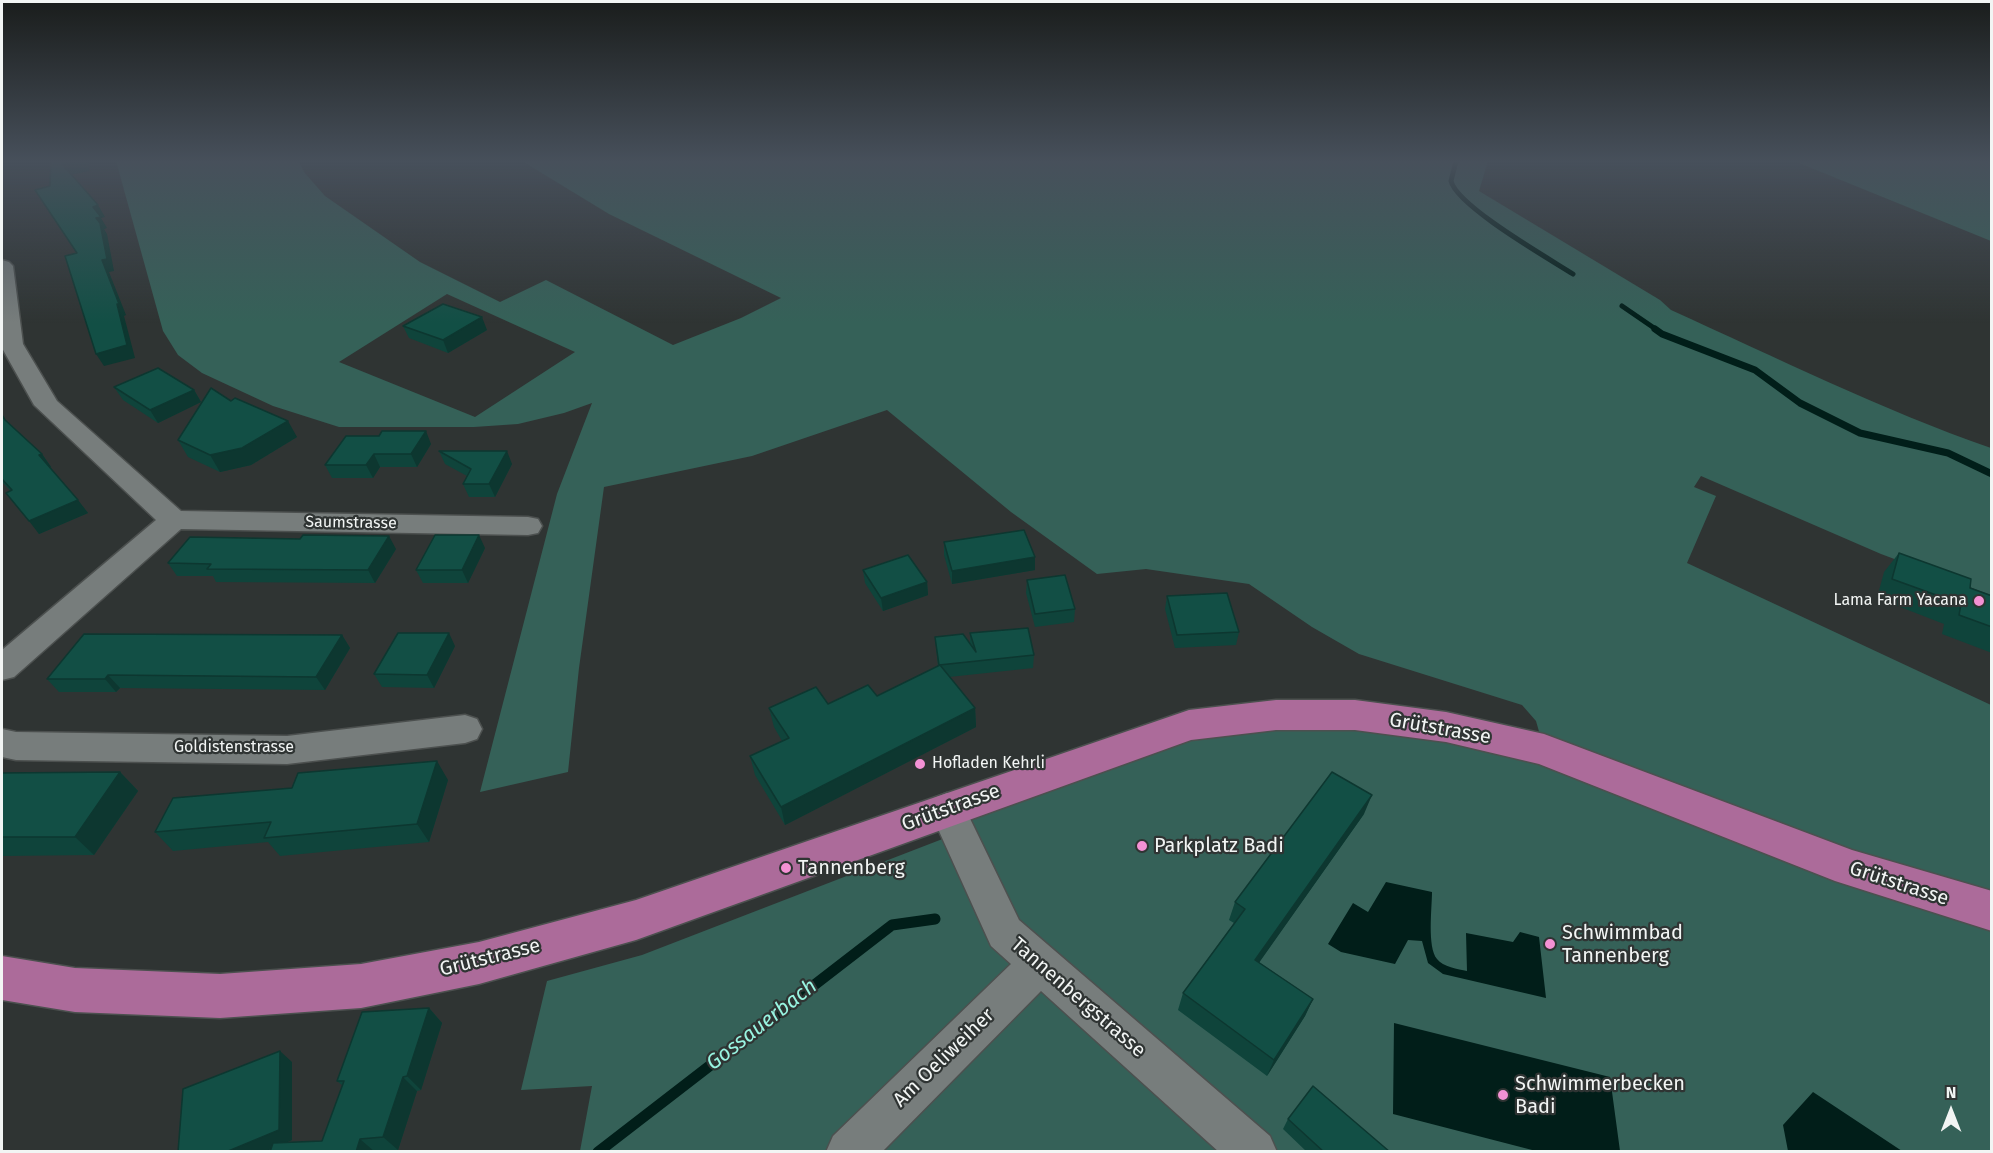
<!DOCTYPE html>
<html>
<head>
<meta charset="utf-8">
<style>
	body { margin:0 }
	#map { position:relative; width:1993px; height:1153px; overflow:hidden; background:#2f3433; font-family:"Fira Sans",sans-serif }
	canvas { display:block }
	.frame { position:absolute; inset:0; border:3px solid #f2f5f4; pointer-events:none }
	.north { position:absolute; left:1921px; top:1081px; width:60px; height:60px; -webkit-text-stroke:4px #2f3433; paint-order:stroke; rotate:0deg; font-size:16px; font-weight:700; line-height:24px; text-align:center; color:#f2f5f4 }
	.north::after { content:''; display:block; margin:auto; width:21px; height:27px; background:#f2f5f4; clip-path:polygon(50% 0,100% 100%,50% 72%,0 100%) }
</style>
</head>
<body>
<div id="map">
<canvas width="1993" height="1153"></canvas>
<div class="frame"></div>
<div class="north">N</div>
</div>
<script>
const c = document.querySelector('canvas').getContext('2d');
c.lineJoin = 'round';
function paint(path, color) {
  c.fillStyle = color;
  c.fill(path, 'evenodd');
}
function trace(path, color, width, dash) {
  c.strokeStyle = color;
  c.lineWidth = width;
  c.lineCap = dash ? 'butt' : 'round';
  c.setLineDash(dash || []);
  c.stroke(path);
}
function drawText(font, color, halo, rows, align = 'center') {
  c.font = font + ' "Fira Sans",sans-serif';
  c.lineWidth = 4.5;
  c.setLineDash([]);
  c.textBaseline = 'middle';
  c.strokeStyle = halo;
  c.fillStyle = color;
  for (const [text, x, y, turn = 0] of rows) {
    c.save();
    c.translate(x, y);
    c.rotate((+turn || 0) * Math.PI / 180);
    c.textAlign = isNaN(turn) ? turn : align;
    if (halo) c.strokeText(text, 0, 0);
    c.fillText(text, 0, 0);
    c.restore();
  }
}
paint(new Path2D(`
	M 116,161 L 299,161 L 304,172 L 325,196 L 420,262 L 500,302 L 546,280 L 673,345 L 741,318 L 781,298 L 609,214 L 522,161 L 1488,161 L 1479,191 L 1660,300 L 1671,310 C 1777,358 1882,410 1991,448 L 1991,595 L 1881,554 L 1701,476 L 1694,487 L 1716,496 L 1687,563 L 1991,705 L 1991,1151 L 580,1151 L 592,1086 L 521,1090 L 547,981 L 642,955 L 958,833 L 947,809 L 1276,715 L 1544,749 L 1536,721 L 1522,705 L 1359,654 L 1312,627 L 1249,584 L 1146,569 L 1097,574 L 1011,512 L 887,410 L 752,456 L 604,487 L 579,668 L 568,772 L 480,792 L 557,494 L 592,403 L 564,413 L 518,424 L 474,427 L 339,427 L 273,406 L 202,373 L 178,355 L 163,331 ZM 447,294 L 575,352 L 475,417 L 339,362 Z
	M 1794,161 L 1991,161 L 1991,241 Z`), '#356158');
paint(new Path2D(`
	M 1386,882 L 1432,892 C 1432,908 1427,947 1437,959 C 1443,967 1458,969 1467,971 L 1466,933 L 1513,942 L 1520,932 L 1539,937 L 1546,998 L 1443,974 L 1428,963 L 1422,941 L 1408,940 L 1395,964 L 1341,952 L 1328,944 L 1353,903 L 1368,912 Z
	M 1394,1023 L 1610,1077 L 1620,1151 L 1536,1151 L 1393,1114 Z
	M 1813,1092 L 1902,1151 L 1788,1151 L 1783,1125 Z`), '#011e19');
trace(new Path2D(`
	M 1456,161 L 1451,181 C 1457,206 1548,258 1573,274
	M 1622,306 L 1657,330`), '#011e19', 5);
trace(new Path2D(`
	M 1655,329 L 1662,334 L 1755,370 L 1800,403 L 1860,433 L 1948,453 L 1992,474`), '#011e19', 7);
trace(new Path2D(`
	M 598,1152 L 892,925 L 935,919`), '#011e19', 11);
const minor = new Path2D(`
	M 2,260 L 9,262 L 13,266 L 23,344 L 57,401 L 181,511 L 528,517 L 538,519 L 542,526 L 538,533 L 528,535 L 181,529 L 14,677 L 2,680 L 2,650 L 156,520 L 34,405 L 2,348 Z
	M 465,715 L 477,719 L 482,729 L 477,739 L 465,743 L 287,764 L 16,760 L 2,757 L 2,729 L 16,732 L 287,736 Z
	M 947,793 L 960,798 L 1019,920 L 1270,1136 L 1277,1152 L 1219,1152 L 1041,991 L 882,1152 L 826,1152 L 833,1136 L 1011,964 L 991,946 L 929,809 L 934,798 Z`);
const major = new Path2D(`
	M 1276,700 L 1355,700 L 1446,712 L 1544,734 L 1852,850 L 1992,891 L 1992,931 L 1835,881 L 1539,764 L 1446,742 L 1355,730 L 1276,730 L 1191,740 L 636,940 L 479,984 L 361,1008 L 220,1018 L 75,1012 L 2,1000 L 2,956 L 75,968 L 220,974 L 361,964 L 479,942 L 636,900 L 1189,710 Z`);
trace(minor, '#4c504f', 3);
trace(major, '#4c504f', 3);
paint(minor, '#777d7c');
paint(major, '#ac6b9a');
paint(new Path2D(`
	M 403,326 L 487,330 L 448,353 L 409,338 Z
	M 114,387 L 194,390 L 201,402 L 158,423 L 123,400 Z
	M 231,401 L 297,437 L 251,465 L 220,472 L 188,457 L 178,440 Z
	M 2,415 L 6,420 L 42,454 L 51,467 L 50,467 L 88,513 L 39,534 L 11,491 L 2,482 Z
	M 346,436 L 431,444 L 417,467 L 380,467 L 373,478 L 332,478 L 325,465 Z
	M 439,451 L 512,464 L 495,497 L 469,497 L 463,484 L 467,476 L 445,464 Z
	M 944,542 L 1035,557 L 1035,570 L 952,584 L 944,555 Z
	M 485,548 L 468,583 L 423,583 L 416,570 Z
	M 396,549 L 375,583 L 216,582 L 213,576 L 177,576 L 168,563 Z
	M 1899,553 L 1970,588 L 1992,596 L 1992,653 L 1942,634 L 1944,624 L 1877,598 L 1884,572 Z
	M 863,570 L 927,582 L 928,595 L 883,611 L 865,583 Z
	M 1027,580 L 1075,609 L 1074,622 L 1035,627 L 1026,593 Z
	M 1167,596 L 1239,632 L 1236,645 L 1175,648 L 1165,609 Z
	M 970,633 L 1034,655 L 1033,668 L 949,677 L 975,708 L 976,727 L 785,825 L 755,775 L 750,756 L 782,741 L 774,727 L 769,708 L 828,704 L 877,696 L 938,666 L 935,637 L 970,644 Z
	M 342,635 L 350,648 L 325,690 L 120,688 L 116,692 L 59,692 L 47,679 Z
	M 455,646 L 434,688 L 382,687 L 374,674 Z
	M 120,772 L 138,791 L 94,855 L 2,856 L 2,773 Z
	M 448,780 L 429,842 L 280,856 L 268,842 L 173,851 L 155,832 Z
	M 1364,814 L 1259,962 L 1313,999 L 1305,1016 L 1267,1076 L 1178,1010 L 1183,993 L 1234,923 L 1229,920 L 1235,902 Z
	M 429,1008 L 442,1023 L 421,1090 L 417,1091 L 398,1150 L 381,1152 L 270,1152 L 271,1149 L 264,1152 L 178,1152 L 292,1062 L 292,1140 L 285,1143 L 322,1141 L 343,1086 L 337,1081 Z
	M 1288,1119 L 1390,1152 L 1307,1152 L 1283,1129 Z`), '#0f443b');
paint(new Path2D(`
	M 76,161 L 89,161 L 89,171 L 69,175 L 62,164 Z
	M 98,205 L 105,217 L 101,218 L 107,228 L 104,229 L 107,234 L 114,271 L 109,272 L 126,315 L 124,316 L 135,358 L 104,366 L 96,354 L 96,218 L 93,207 Z
	M 482,317 L 487,330 L 448,353 L 443,340 Z
	M 194,390 L 201,402 L 158,423 L 150,410 Z
	M 288,421 L 297,437 L 251,465 L 220,472 L 210,455 Z
	M 426,431 L 431,444 L 417,467 L 411,454 Z
	M 507,451 L 512,464 L 495,497 L 489,484 Z
	M 42,454 L 51,467 L 49,468 L 39,455 Z
	M 374,454 L 380,467 L 373,478 L 366,465 Z
	M 78,500 L 88,513 L 39,534 L 29,521 Z
	M 479,535 L 485,548 L 468,583 L 462,570 Z
	M 389,536 L 396,549 L 375,583 L 368,570 Z
	M 1035,557 L 1035,570 L 952,584 L 952,571 Z
	M 927,582 L 928,595 L 883,611 L 881,598 Z
	M 449,633 L 455,646 L 434,688 L 427,675 Z
	M 342,635 L 350,648 L 325,690 L 316,677 Z
	M 108,675 L 120,688 L 116,692 L 105,679 Z
	M 975,708 L 976,727 L 785,825 L 781,807 Z
	M 437,761 L 448,780 L 429,842 L 417,824 Z
	M 120,772 L 138,791 L 94,855 L 75,837 Z
	M 1372,795 L 1364,814 L 1249,977 L 1255,960 Z
	M 1313,999 L 1305,1016 L 1267,1076 L 1274,1060 Z
	M 429,1008 L 442,1023 L 421,1090 L 407,1076 Z
	M 280,1051 L 292,1062 L 292,1140 L 264,1152 L 226,1152 Z
	M 403,1077 L 417,1091 L 398,1150 L 383,1137 Z
	M 360,1139 L 375,1152 L 356,1152 Z`), '#0d3730');
const building = new Path2D(`
	M 51,161 L 76,161 L 62,164 L 98,205 L 93,207 L 101,217 L 96,218 L 100,223 L 107,259 L 102,260 L 119,304 L 117,304 L 127,345 L 96,354 L 65,256 L 77,253 L 35,190 L 50,186 Z
	M 443,304 L 482,317 L 443,340 L 403,326 Z
	M 158,368 L 194,390 L 150,410 L 114,387 Z
	M 211,388 L 231,401 L 235,398 L 288,421 L 242,448 L 210,455 L 178,440 Z
	M 2,415 L 5,420 L 42,454 L 39,455 L 78,500 L 29,521 L 6,493 L 12,490 L 2,479 Z
	M 382,431 L 426,431 L 411,454 L 374,454 L 366,465 L 325,465 L 346,436 L 379,436 Z
	M 439,451 L 507,451 L 489,484 L 463,484 L 471,469 Z
	M 1024,530 L 1035,557 L 952,571 L 944,542 Z
	M 303,535 L 389,536 L 368,570 L 207,569 L 211,564 L 168,563 L 190,537 L 300,539 Z
	M 435,535 L 479,535 L 462,570 L 416,570 Z
	M 1899,553 L 1971,579 L 1970,588 L 1992,596 L 1992,627 L 1959,615 L 1961,604 L 1892,579 Z
	M 908,555 L 927,582 L 881,598 L 863,570 Z
	M 1065,575 L 1075,609 L 1035,614 L 1027,580 Z
	M 1227,593 L 1239,632 L 1177,635 L 1167,596 Z
	M 1028,628 L 1034,655 L 939,665 L 935,637 L 963,634 L 976,652 L 970,633 Z
	M 398,633 L 449,633 L 427,675 L 374,674 Z
	M 84,634 L 342,635 L 316,677 L 108,675 L 105,679 L 47,679 Z
	M 940,665 L 975,708 L 781,807 L 750,756 L 789,738 L 769,708 L 816,687 L 828,704 L 868,685 L 877,696 Z
	M 437,761 L 417,824 L 264,838 L 271,822 L 155,832 L 173,798 L 292,788 L 298,773 Z
	M 120,772 L 75,837 L 2,837 L 2,773 Z
	M 1332,772 L 1372,795 L 1255,960 L 1313,999 L 1274,1060 L 1183,993 L 1245,909 L 1235,902 Z
	M 429,1008 L 407,1076 L 403,1077 L 383,1137 L 360,1139 L 356,1152 L 270,1152 L 273,1143 L 322,1141 L 344,1081 L 337,1081 L 362,1012 Z
	M 280,1051 L 279,1130 L 226,1152 L 178,1152 L 183,1089 Z
	M 1313,1086 L 1390,1152 L 1324,1152 L 1288,1119 Z`);
paint(building, '#124f45');
trace(building, '#0d3730', 1.5);
const sky = c.createLinearGradient(0, 0, 0, 323);
sky.addColorStop(0, '#1a1d1c');
sky.addColorStop(0.5, '#47505b');
sky.addColorStop(1, '#47505b00');
c.fillStyle = sky;
c.fillRect(0, 0, 1993, 323);
for (const [x, y, r, color] of [
	[1979,601,6,"#f491d4"],
	[920,764,6,"#f491d4"],
	[1142,846,6,"#f491d4"],
	[786,868,6,"#f491d4"],
	[1550,944,6,"#f491d4"],
	[1503,1095,6,"#f491d4"]
]) {
  const dot = new Path2D();
  dot.arc(x, y, r, 0, 2 * Math.PI);
  c.fillStyle = color;
  c.fill(dot);
  trace(dot, '#2f3433', 2);
}
drawText('16px', '#f2f5f4', '#2f3433', [
	["Saumstrasse",351,523,1],
	["Goldistenstrasse",234,748]
]);
drawText('16px', '#f2f5f4', '#2f3433', [
	["Lama Farm Yacana",1967,601],
	["Hofladen Kehrli",932,764,"left"]
], 'right');
drawText('20px', '#f2f5f4', '#2f3433', [
	["Grütstrasse",1440,729,10],
	["Grütstrasse",951,808,-20],
	["Grütstrasse",1899,884,18],
	["Grütstrasse",490,958,-14],
	["Tannenbergstrasse",1078,998,41],
	["Am Oeliweiher",944,1058,-44]
]);
drawText('20px', '#f2f5f4', '#2f3433', [
	["Parkplatz Badi",1154,846],
	["Tannenberg",798,868],
	["Schwimmbad",1562,933],
	["Tannenberg",1562,956],
	["Schwimmerbecken",1515,1084],
	["Badi",1515,1107]
], 'left');
drawText('italic 21px', '#98f4e1', '#2f3433', [
	["Gossauerbach",762,1025,-38]
]);
</script>
</body>
</html>
